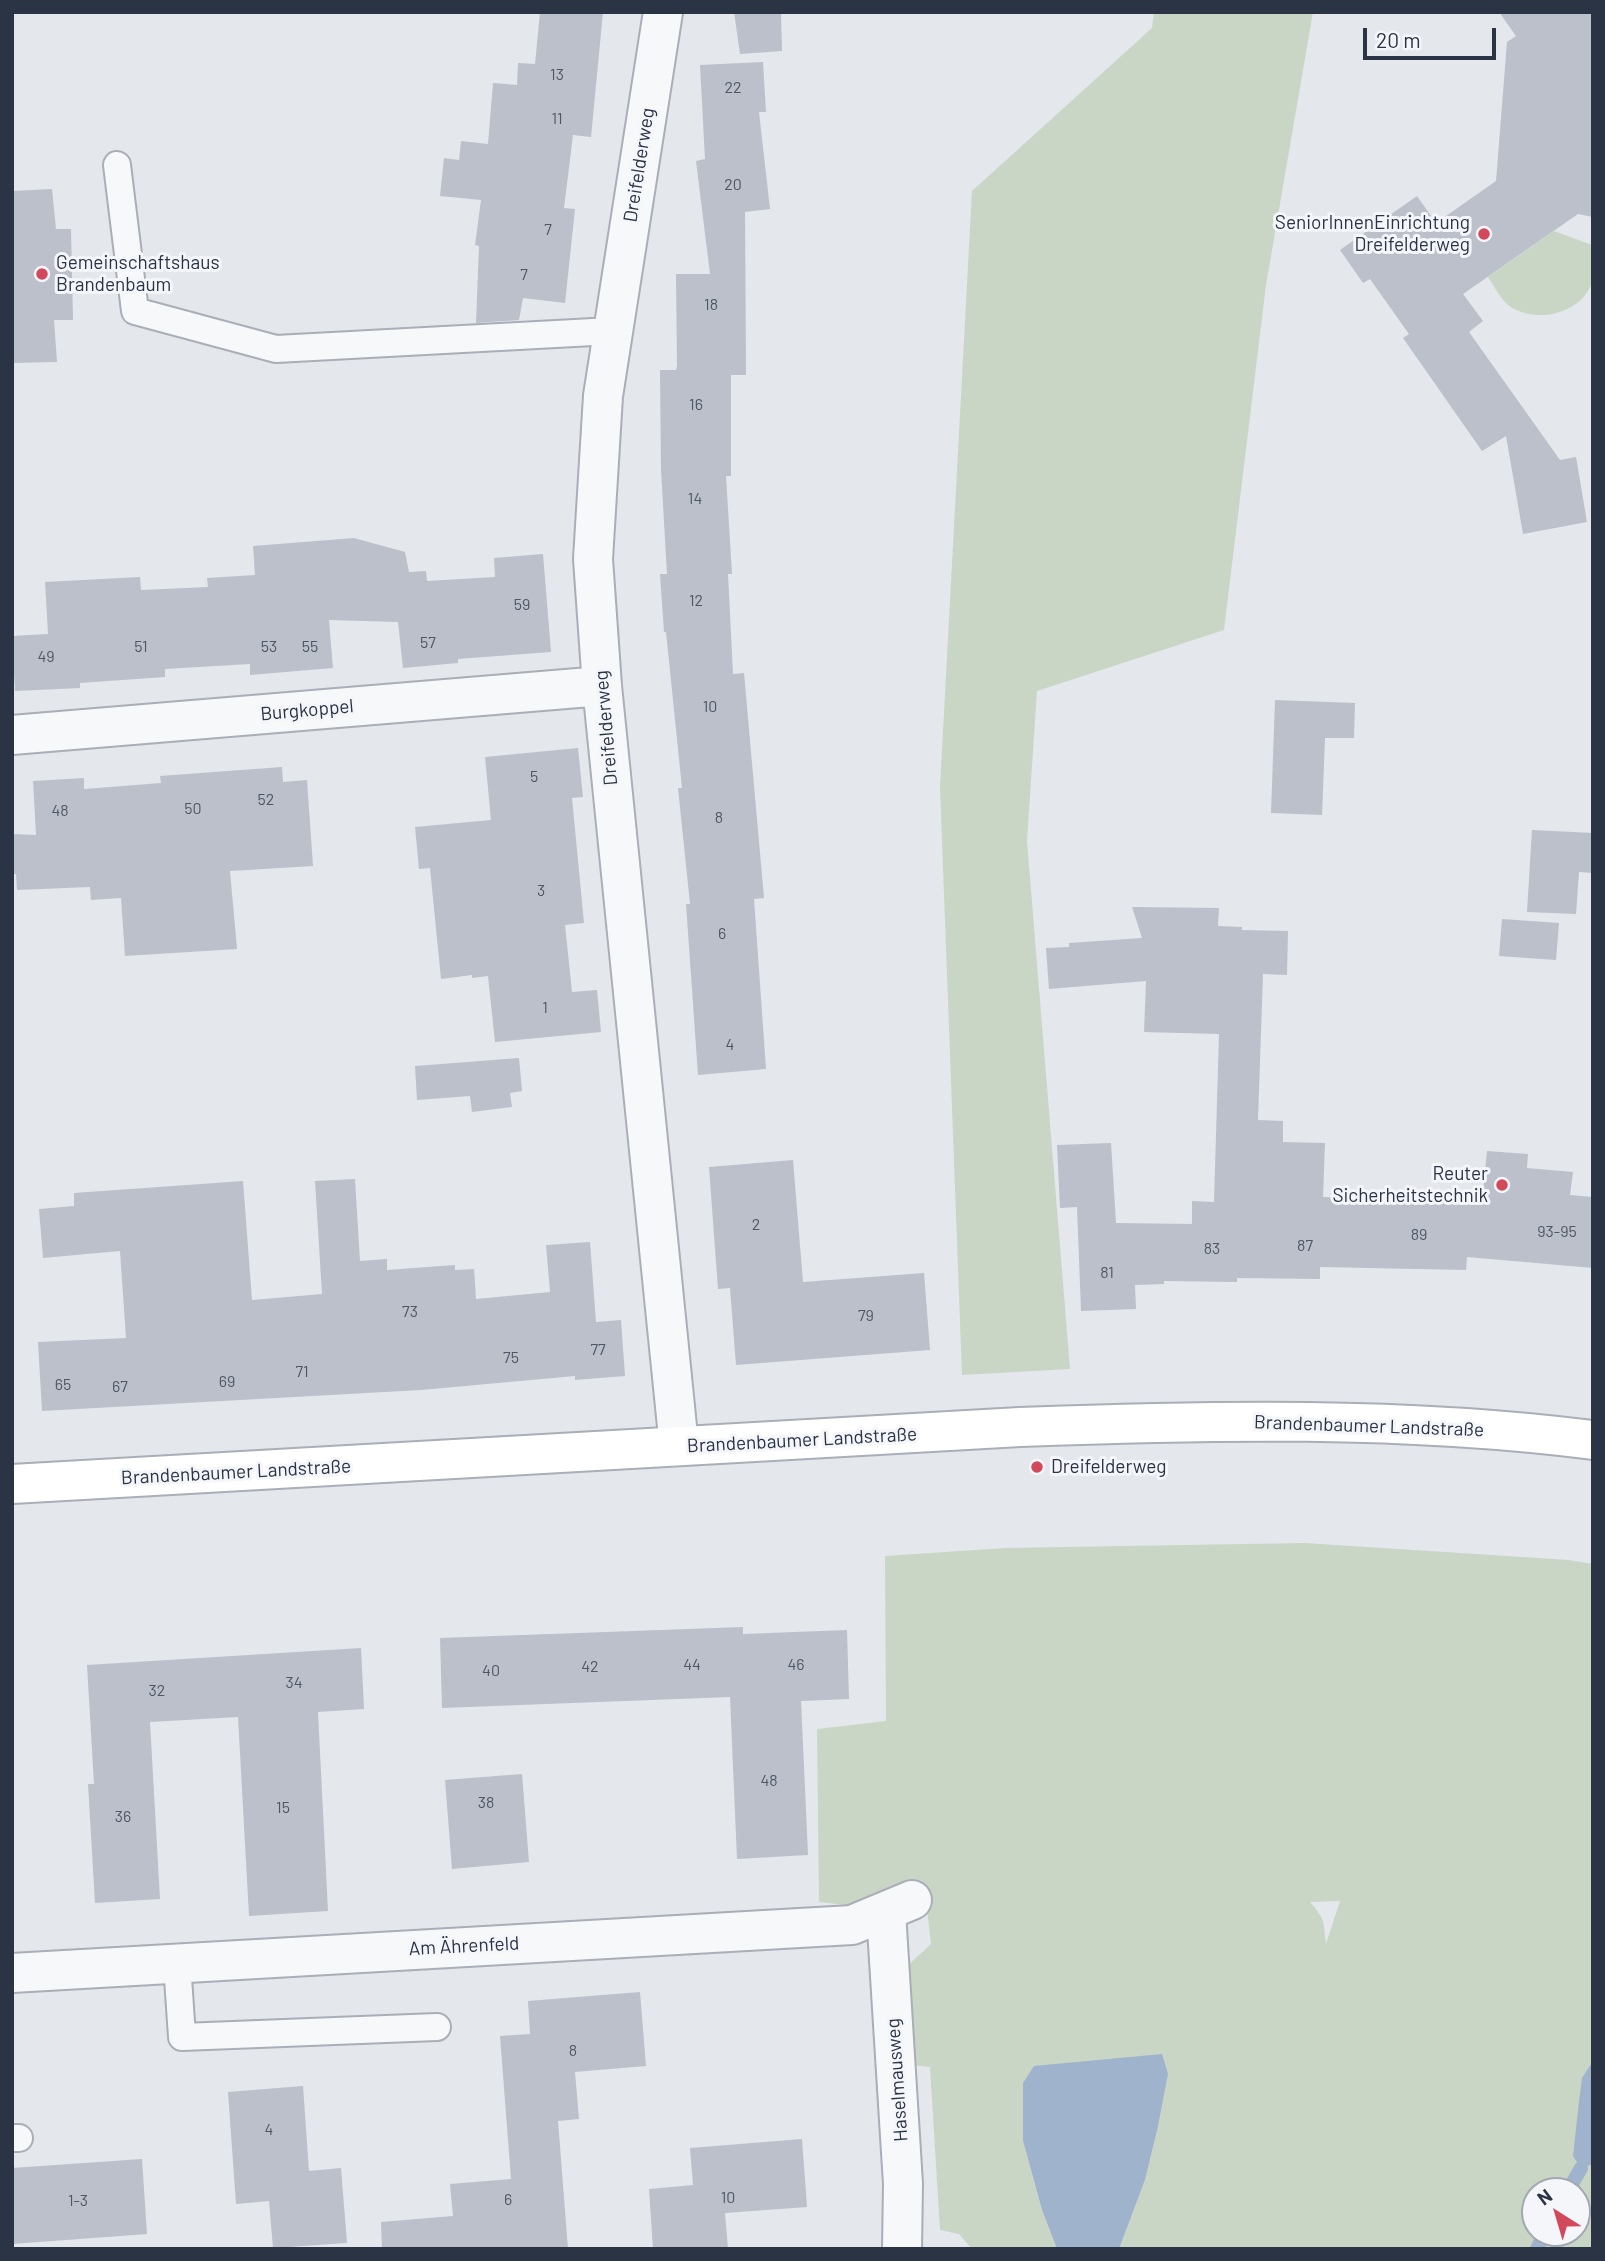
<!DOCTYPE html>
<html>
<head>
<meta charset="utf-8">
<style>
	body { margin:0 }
	#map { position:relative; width:1605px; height:2261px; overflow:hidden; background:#e4e7ec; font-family:Barlow,sans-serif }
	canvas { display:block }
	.frame { position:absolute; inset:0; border:14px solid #2b3445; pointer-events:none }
	.north { position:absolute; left:1521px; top:2177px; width:70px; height:70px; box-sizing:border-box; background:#f4f6f9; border:2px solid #a4a8b1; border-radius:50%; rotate:323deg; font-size:19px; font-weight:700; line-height:28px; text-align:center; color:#2b3445 }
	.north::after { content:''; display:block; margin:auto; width:24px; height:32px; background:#d1495b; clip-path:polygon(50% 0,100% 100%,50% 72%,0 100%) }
	.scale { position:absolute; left:1363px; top:28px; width:133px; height:32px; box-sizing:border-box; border:4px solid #2b3445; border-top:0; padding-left:9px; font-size:21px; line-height:24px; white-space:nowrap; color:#2b3445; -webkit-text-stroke:5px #f4f6f9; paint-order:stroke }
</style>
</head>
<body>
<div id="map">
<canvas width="1605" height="2261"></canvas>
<div class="frame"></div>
<div class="north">N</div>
<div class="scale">20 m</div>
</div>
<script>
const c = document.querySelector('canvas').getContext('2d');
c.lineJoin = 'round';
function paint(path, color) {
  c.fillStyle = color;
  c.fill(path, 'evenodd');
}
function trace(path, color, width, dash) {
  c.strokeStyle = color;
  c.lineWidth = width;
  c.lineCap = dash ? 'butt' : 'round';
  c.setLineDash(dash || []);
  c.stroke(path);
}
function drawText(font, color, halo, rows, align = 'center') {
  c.font = font + ' Barlow,sans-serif';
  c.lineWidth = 6;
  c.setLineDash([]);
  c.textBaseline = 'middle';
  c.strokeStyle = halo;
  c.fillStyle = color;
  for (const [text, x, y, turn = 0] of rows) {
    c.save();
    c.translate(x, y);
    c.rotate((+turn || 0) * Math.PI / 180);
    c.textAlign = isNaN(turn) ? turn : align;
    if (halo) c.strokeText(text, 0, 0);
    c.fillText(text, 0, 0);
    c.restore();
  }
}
paint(new Path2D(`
	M 1154,12 L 1313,12 L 1266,285 L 1224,630 L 1037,691 L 1027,841 L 1070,1369 L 962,1375 L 940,787 L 972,191 L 1152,28 Z
	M 1554,231 L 1592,245 C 1594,254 1594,268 1593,278 C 1586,314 1533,326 1507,304 C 1499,296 1494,286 1488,277 Z
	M 1305,1543 L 1569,1560 L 1593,1564 L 1593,2249 L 1119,2249 L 1145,2180 L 1157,2131 L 1023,2141 L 1042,2210 L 1057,2249 L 972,2249 L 959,2234 L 940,2230 L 930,2067 L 911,2065 L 906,1967 L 931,1944 L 927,1909 L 854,1906 L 819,1902 L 817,1729 L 886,1721 L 885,1556 L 1005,1548 ZM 1340,1901 L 1326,1944 C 1323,1920 1326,1921 1310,1902 ZM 1535,2191 L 1577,2191 L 1577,2233 L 1535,2233 Z`), '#c9d6c5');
paint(new Path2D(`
	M 1162,2054 L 1168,2074 L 1157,2131 L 1145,2180 L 1119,2249 L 1057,2249 L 1042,2210 L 1023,2141 L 1023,2083 L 1034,2066 Z
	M 1593,2061 L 1593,2164 L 1581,2168 L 1573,2156 L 1579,2101 L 1582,2078 Z`), '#9fb4cc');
trace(new Path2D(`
	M 1568,2191 L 1581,2168
	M 1537,2249 L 1545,2233`), '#9fb4cc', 14);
paint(new Path2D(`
	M 540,12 L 603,12 L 591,137 L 573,135 L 564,208 L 575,209 L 565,303 L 523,298 L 519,320 L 476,323 L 479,246 L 475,245 L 481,200 L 440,196 L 444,158 L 459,160 L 461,141 L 488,144 L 493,83 L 517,85 L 518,63 L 535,64 Z
	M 734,12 L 781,12 L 782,51 L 740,54 Z
	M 1499,12 L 1593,12 L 1593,217 L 1578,214 L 1463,294 L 1483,321 L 1469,332 L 1560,460 L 1576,457 L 1587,522 L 1523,534 L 1506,436 L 1482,451 L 1403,338 L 1409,334 L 1370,279 L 1363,283 L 1340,250 L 1417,196 L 1436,223 L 1496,181 L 1507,42 L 1516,36 Z
	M 763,62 L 766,112 L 759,112 L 770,209 L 745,212 L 746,375 L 731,375 L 731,476 L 726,476 L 732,574 L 728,574 L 733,674 L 744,673 L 764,898 L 754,899 L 766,1069 L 698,1075 L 686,904 L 690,904 L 678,788 L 682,788 L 666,632 L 664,632 L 660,574 L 667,574 L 661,470 L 660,370 L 676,370 L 677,366 L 676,274 L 710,274 L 696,161 L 705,159 L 700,65 Z
	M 52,189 L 56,229 L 71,229 L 73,320 L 54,320 L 57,362 L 12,363 L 12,191 Z
	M 354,538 L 405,552 L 409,572 L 426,571 L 427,581 L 495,577 L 494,558 L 543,554 L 551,652 L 458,659 L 458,663 L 403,668 L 398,622 L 329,620 L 333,668 L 250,675 L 250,664 L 165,669 L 165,677 L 80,683 L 80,688 L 15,691 L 12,636 L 48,634 L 45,582 L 140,577 L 141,590 L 208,587 L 207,578 L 255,575 L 253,546 Z
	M 1275,700 L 1355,703 L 1354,738 L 1325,738 L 1322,815 L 1271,813 Z
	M 578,748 L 583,797 L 572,798 L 584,923 L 565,925 L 572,992 L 597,990 L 601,1032 L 495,1042 L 488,976 L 472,978 L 472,975 L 441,979 L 430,868 L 419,869 L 415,827 L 491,820 L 485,757 Z
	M 282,767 L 283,782 L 307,780 L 313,866 L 230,871 L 237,949 L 125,956 L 121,898 L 91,900 L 90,887 L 17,890 L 16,874 L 12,874 L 12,834 L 36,835 L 33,781 L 84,778 L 84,789 L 161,783 L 160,776 Z
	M 1532,830 L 1593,833 L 1593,873 L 1579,872 L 1576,914 L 1527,912 Z
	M 1132,907 L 1219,908 L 1218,926 L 1242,927 L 1242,930 L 1288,931 L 1287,975 L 1263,974 L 1258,1120 L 1283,1121 L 1283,1142 L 1325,1143 L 1323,1197 L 1482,1203 L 1487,1151 L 1528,1154 L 1527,1168 L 1573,1172 L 1570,1195 L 1593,1197 L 1593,1268 L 1467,1257 L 1466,1270 L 1320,1267 L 1320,1279 L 1237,1278 L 1237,1282 L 1164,1281 L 1164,1284 L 1135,1285 L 1136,1309 L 1081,1311 L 1077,1207 L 1060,1208 L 1057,1145 L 1111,1143 L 1116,1223 L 1192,1224 L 1192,1201 L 1214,1202 L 1219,1034 L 1144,1032 L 1146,981 L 1049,989 L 1046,948 L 1069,947 L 1069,943 L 1142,938 Z
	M 1502,919 L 1559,923 L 1556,960 L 1499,956 Z
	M 519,1058 L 522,1091 L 510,1093 L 512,1107 L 472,1112 L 470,1096 L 417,1100 L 415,1066 Z
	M 793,1160 L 803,1282 L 924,1273 L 930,1350 L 736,1365 L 730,1288 L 718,1289 L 709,1167 Z
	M 355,1179 L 360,1261 L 387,1259 L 387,1270 L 455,1265 L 455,1270 L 474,1269 L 476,1299 L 550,1292 L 546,1245 L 590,1242 L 596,1322 L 621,1320 L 625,1376 L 575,1380 L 575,1376 L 421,1390 L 42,1411 L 38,1342 L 126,1338 L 120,1251 L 43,1258 L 39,1209 L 74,1206 L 74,1193 L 243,1181 L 252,1300 L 322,1294 L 315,1181 Z
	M 743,1627 L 743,1634 L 847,1630 L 849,1699 L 801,1701 L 808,1855 L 737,1859 L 730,1697 L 442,1708 L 440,1638 Z
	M 361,1648 L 364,1709 L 318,1712 L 328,1911 L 249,1916 L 238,1717 L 150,1722 L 160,1899 L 95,1903 L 88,1784 L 94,1784 L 87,1665 Z
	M 522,1774 L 529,1862 L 452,1869 L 445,1780 Z
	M 640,1992 L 646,2066 L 575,2072 L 579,2119 L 558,2121 L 568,2249 L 382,2249 L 381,2222 L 453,2216 L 450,2184 L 511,2179 L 500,2036 L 530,2034 L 528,2001 Z
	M 303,2086 L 309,2171 L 341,2168 L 347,2243 L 273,2248 L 269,2201 L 236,2204 L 228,2092 Z
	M 802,2139 L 807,2207 L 725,2213 L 728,2249 L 653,2249 L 649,2189 L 693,2185 L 690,2148 Z
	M 142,2159 L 147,2234 L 12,2244 L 12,2168 Z`), '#bbc0ca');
const lane = new Path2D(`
	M 117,165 L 135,311 L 276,349 L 612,331
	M 177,1963 L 182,2037 L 437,2027
	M 12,2138 L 19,2138`);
const street = new Path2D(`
	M 663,12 L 603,396 L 593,559 L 602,686 L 679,1446
	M 12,735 L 602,686
	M 886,1912 L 903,2184 L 902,2249
	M 12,1973 L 852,1925 L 912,1900`);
const secondary = new Path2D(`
	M 12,1484 L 1020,1427 C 1211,1420 1403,1416 1593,1440`);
trace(lane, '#a9aeb7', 30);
trace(street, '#a9aeb7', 42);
trace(secondary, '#a9aeb7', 42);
trace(lane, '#f7f8fa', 26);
trace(street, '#f7f8fa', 38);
trace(secondary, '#fff', 38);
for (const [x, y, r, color] of [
	[1484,234,7,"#d1495b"],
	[42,274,7,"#d1495b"],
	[1502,1185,7,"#d1495b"],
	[1037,1467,7,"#d1495b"]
]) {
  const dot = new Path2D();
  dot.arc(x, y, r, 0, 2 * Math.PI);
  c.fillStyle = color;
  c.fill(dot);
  trace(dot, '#f4f6f9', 2.5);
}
drawText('16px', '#4f5766', null, [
	["13",557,75],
	["22",733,88],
	["11",557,119],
	["20",733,185],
	["7",548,230],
	["7",524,275],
	["18",711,305],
	["16",696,405],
	["14",695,499],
	["12",696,601],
	["59",522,605],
	["57",428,643],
	["51",141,647],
	["53",269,647],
	["55",310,647],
	["49",46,657],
	["10",710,707],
	["5",534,777],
	["52",266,800],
	["50",193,809],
	["48",60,811],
	["8",719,818],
	["3",541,891],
	["6",722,934],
	["1",545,1008],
	["4",730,1045],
	["2",756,1225],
	["93-95",1557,1232],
	["89",1419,1235],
	["87",1305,1246],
	["83",1212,1249],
	["81",1107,1273],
	["73",410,1312],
	["79",866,1316],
	["77",598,1350],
	["75",511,1358],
	["71",302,1372],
	["69",227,1382],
	["65",63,1385],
	["67",120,1387],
	["44",692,1665],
	["46",796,1665],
	["42",590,1667],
	["40",491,1671],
	["34",294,1683],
	["32",157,1691],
	["48",769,1781],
	["38",486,1803],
	["15",283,1808],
	["36",123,1817],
	["8",573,2051],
	["4",269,2130],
	["10",728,2198],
	["6",508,2200],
	["1-3",78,2201]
]);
drawText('19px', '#2b3445', '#f4f6f9', [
	["Dreifelderweg",639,165,-81],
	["Burgkoppel",307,710,-5],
	["Dreifelderweg",606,728,-95],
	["Brandenbaumer Landstraße",1369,1426,2],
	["Brandenbaumer Landstraße",802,1440,-3],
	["Brandenbaumer Landstraße",236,1472,-3],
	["Am Ährenfeld",464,1946,-3],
	["Haselmausweg",897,2080,-94]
]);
drawText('19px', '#2b3445', '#f4f6f9', [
	["SeniorInnenEinrichtung",1470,223],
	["Dreifelderweg",1470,245],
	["Gemeinschaftshaus",56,263,"left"],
	["Brandenbaum",56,285,"left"],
	["Reuter",1488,1174],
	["Sicherheitstechnik",1488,1196],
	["Dreifelderweg",1051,1467,"left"]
], 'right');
</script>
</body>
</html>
